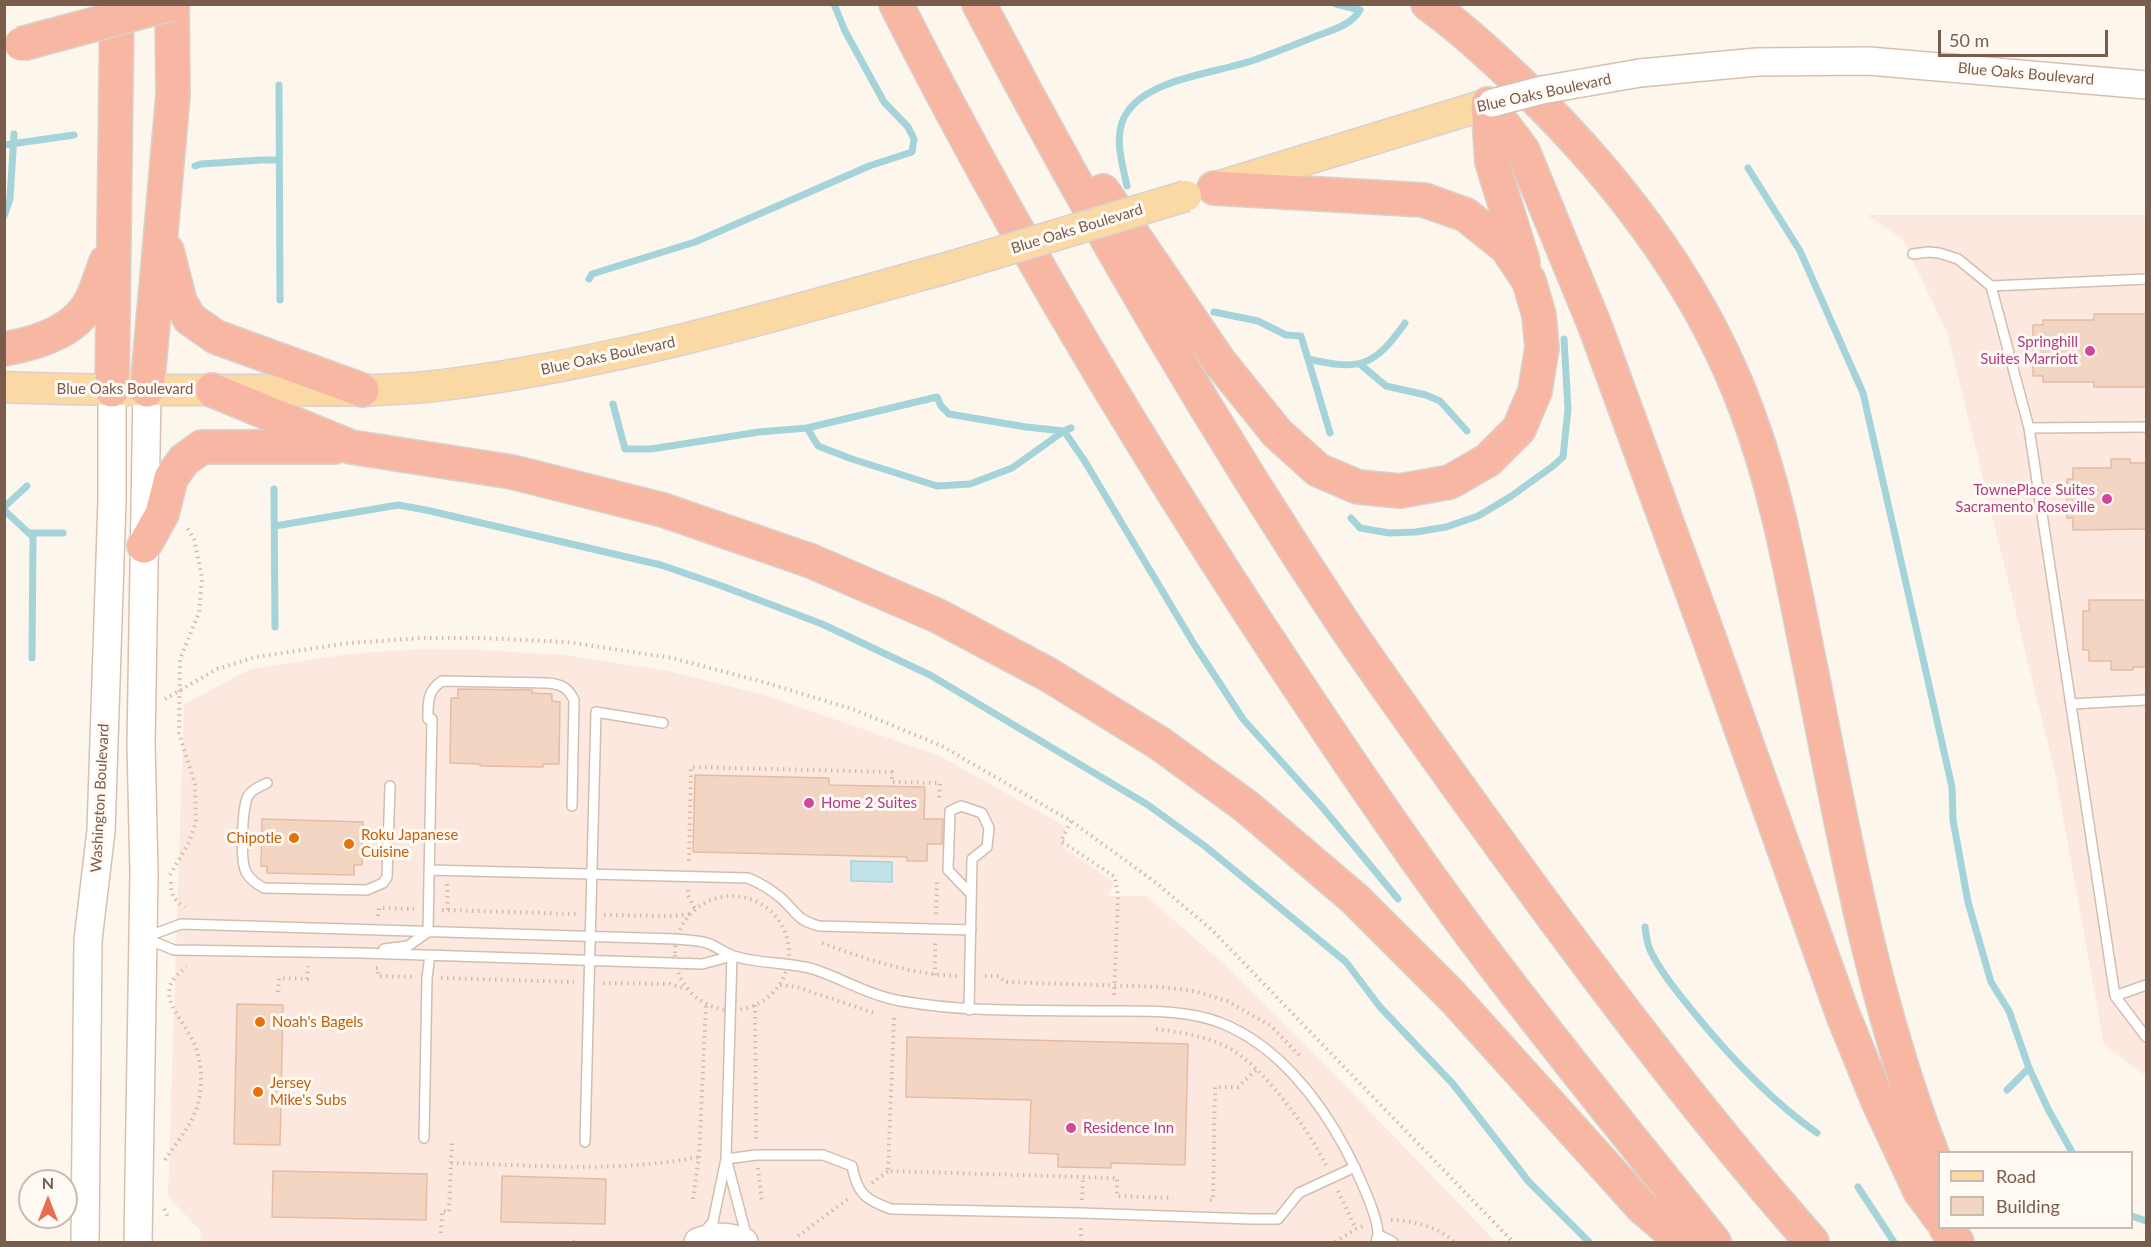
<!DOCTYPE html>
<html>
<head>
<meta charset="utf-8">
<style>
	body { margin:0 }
	#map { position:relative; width:2151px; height:1247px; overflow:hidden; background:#fdf6ec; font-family:Lato,sans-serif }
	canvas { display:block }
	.frame { position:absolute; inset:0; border:6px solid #7a5c4d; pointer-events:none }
	.legend { position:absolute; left:1938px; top:1151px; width:195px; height:78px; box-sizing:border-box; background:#fffaf3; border:2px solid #cabbb1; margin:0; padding:8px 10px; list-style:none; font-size:18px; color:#7a5c4d }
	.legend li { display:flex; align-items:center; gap:12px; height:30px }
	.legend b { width:30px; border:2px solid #cabbb1 }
	.north { position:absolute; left:18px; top:1169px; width:60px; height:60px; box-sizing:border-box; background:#fffaf3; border:2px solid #cabbb1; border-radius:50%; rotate:0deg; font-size:16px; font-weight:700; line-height:24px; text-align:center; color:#7a5c4d }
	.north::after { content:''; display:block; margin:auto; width:21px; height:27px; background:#e76f51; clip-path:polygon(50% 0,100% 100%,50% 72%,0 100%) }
	.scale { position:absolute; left:1938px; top:30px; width:170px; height:27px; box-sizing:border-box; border:3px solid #7a5c4d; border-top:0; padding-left:8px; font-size:18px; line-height:21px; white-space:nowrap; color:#7a5c4d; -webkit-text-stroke:4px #fffaf3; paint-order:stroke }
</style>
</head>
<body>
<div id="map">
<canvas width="2151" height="1247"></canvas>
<div class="frame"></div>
<ul class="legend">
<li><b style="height:8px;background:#fbd9a5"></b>Road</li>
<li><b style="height:16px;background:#f3d5c3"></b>Building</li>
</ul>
<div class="north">N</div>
<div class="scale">50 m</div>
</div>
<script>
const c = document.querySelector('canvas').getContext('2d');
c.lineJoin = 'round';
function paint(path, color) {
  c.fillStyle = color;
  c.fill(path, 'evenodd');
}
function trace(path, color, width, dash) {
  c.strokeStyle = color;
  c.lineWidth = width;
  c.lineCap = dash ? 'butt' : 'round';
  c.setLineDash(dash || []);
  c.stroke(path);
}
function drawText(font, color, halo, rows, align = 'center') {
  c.font = font + ' Lato,sans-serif';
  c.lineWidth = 6;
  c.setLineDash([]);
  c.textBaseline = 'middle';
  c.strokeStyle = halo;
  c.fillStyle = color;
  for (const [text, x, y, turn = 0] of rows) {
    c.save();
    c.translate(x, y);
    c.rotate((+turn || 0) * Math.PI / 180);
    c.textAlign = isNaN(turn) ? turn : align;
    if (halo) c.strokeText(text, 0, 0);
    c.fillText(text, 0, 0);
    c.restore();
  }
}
paint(new Path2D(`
	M 1867,215 L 2146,215 L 2146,1076 L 2104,1045 L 2055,772 L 1947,332 L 1902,239 Z
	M 421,649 L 479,650 L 564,655 L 668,671 L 764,695 L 938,755 L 1065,826 L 1064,848 L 1114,882 L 1108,896 L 1146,896 L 1224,964 L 1298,1037 L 1496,1242 L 201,1242 L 200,1230 L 168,1197 L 184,704 L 251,669 L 349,654 Z`), '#fde8e0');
const water = new Path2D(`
	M 851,861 L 892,862 L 892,882 L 851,881 Z`);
paint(water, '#bfe3e8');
trace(water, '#a5d3da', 1.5);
trace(new Path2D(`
	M 279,85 L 280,300
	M 4,145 L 74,135
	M 195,166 L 201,164 L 261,160 L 279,160
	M 1748,168 L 1800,251 L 1863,393 L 1952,787 L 1953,820 L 1968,902 L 1991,982 L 2009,1011 L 2029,1068 L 2048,1109 L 2072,1152
	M 1127,186 C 1122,163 1112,132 1128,111 C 1151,78 1218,73 1254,60 C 1274,53 1294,45 1314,37 C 1331,30 1351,26 1360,10 L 1336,4
	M 4,216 L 10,199 L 14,134
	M 589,279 L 592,274 L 695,242 L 869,166 L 912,152 L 914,139 L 908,127 L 884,102 L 845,31 L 834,4
	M 1214,312 L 1258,321 L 1286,335 L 1301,336 L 1308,359 C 1360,371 1374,367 1405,323
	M 1308,359 L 1330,433
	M 1361,365 L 1386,386 L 1426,395 L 1440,401 L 1467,431
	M 613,404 L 625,449 L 651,449 L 759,432 L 807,428 L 937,397 L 941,406 L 949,414 L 1026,427 L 1064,431
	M 807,428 L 818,446 L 852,459 L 937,486 L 970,484 L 1012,468 L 1064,431
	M 1071,428 L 1064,431 L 1084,460 L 1194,644 L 1243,719 L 1322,807 L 1398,899
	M 274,489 L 275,627
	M 4,507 L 27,486
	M 4,510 L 33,537 L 32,658
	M 1351,518 L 1360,528 L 1389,533 L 1416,532 L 1446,527 L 1478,516 L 1510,497 L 1553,466 L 1563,457 L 1568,409 L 1564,339
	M 275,526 L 398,505 L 426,510 L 661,565 L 722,586 L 822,624 L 930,675 L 1148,805 L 1206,847 L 1346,962 L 1380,1007 L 1453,1084 L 1529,1182 L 1589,1242
	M 29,533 L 63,533
	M 1645,927 C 1646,935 1647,943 1650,950 C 1661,973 1679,994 1695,1014 C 1731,1058 1770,1100 1817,1133
	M 2007,1090 L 2029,1068
	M 1858,1187 L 1894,1242
	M 2132,1216 L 2146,1221`), '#a5d3da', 7);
const building = new Path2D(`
	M 2094,314 L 2146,314 L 2146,387 L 2094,387 L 2094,382 L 2043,382 L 2043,376 L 2033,376 L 2033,325 L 2043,325 L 2043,320 L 2094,320 Z
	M 2111,459 L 2130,459 L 2130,463 L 2146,463 L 2146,529 L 2073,530 L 2073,518 L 2067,518 L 2067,479 L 2073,479 L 2073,468 L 2111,468 Z
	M 2089,600 L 2146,600 L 2146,667 L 2133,667 L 2133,670 L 2111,670 L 2111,661 L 2089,661 L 2089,650 L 2083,650 L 2083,611 L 2089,611 Z
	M 458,689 L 532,690 L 532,693 L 552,694 L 552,701 L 560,702 L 559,764 L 543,764 L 543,767 L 480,766 L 480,764 L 450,763 L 451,698 L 458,698 Z
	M 695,775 L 829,778 L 829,785 L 925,787 L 924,819 L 943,819 L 942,844 L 927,844 L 927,861 L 907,861 L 907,857 L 693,852 Z
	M 262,819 L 363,822 L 362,865 L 354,865 L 354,875 L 267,873 L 267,866 L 261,866 Z
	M 237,1004 L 283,1005 L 280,1145 L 234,1144 Z
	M 907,1037 L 1188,1044 L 1185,1165 L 1111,1163 L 1111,1168 L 1058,1167 L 1058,1154 L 1029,1153 L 1031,1100 L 906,1097 Z
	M 273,1171 L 427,1174 L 426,1220 L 272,1217 Z
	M 502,1176 L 606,1179 L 605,1224 L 501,1222 Z`);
paint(building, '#f3d5c3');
trace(building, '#e6bba3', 1.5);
const lane = new Path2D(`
	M 1913,254 L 1928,252 L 1939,253 L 1958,259 L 1991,286 L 2029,428 L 2115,996 L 2146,985
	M 1991,286 L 2146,279
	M 2029,428 L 2146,427
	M 2071,704 L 2146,700
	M 428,719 C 428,702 427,691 442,681 L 547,683 C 560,684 568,687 574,700 L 572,806
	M 267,783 C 261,786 252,789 248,796 C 242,808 240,861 246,872 C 250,879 256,884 264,888 L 367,890 L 383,883 L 387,877 L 390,786
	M 429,870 L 748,878 C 760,883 770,889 781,898 C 797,913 797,920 819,926 L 971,930
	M 146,937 L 181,924 L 676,939 C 686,940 698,940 707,943 C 716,946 723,952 731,955 C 758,965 789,961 816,970 C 845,980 871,996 901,1001 C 968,1013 1037,1010 1105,1011 C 1142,1011 1186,1009 1221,1023 C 1277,1045 1319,1099 1346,1150 C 1355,1167 1378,1215 1378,1234 C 1378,1236 1376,1241 1376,1242
	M 147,939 L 174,950 L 362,953 L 702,964 L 732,956
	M 384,949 L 408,946 L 428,932 L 432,719
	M 2115,996 L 2146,1037
	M 969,1010 L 972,859 L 987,847 L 989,828 L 982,813 L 961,806 L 950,811 L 948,870 L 971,894
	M 424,1138 L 427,978 L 430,955
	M 585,1142 L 596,712 L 663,723
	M 726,1159 L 756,1155 L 823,1155 L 852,1166 C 857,1194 866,1200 891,1209 L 1082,1213 L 1251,1219 L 1278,1219 L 1299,1193 L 1355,1167
	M 727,1162 L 747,1238
	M 702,1234 L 713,1222 L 726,1159 L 732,956
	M 1379,1235 L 1393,1242`);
const secondary = new Path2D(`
	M 1640,73 L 1757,62 L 1869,61 L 2146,85
	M 85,1242 L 88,940 L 101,831 L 112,500 L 112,390
	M 138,1242 L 144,874 L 141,744 L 147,390
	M 698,1242 C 713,1236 729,1236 744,1242`);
const primary = new Path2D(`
	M 1220,186 L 1488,104
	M 4,387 C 88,391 172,390 255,390 C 317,390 381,393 443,385 C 616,363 783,314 950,267`);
const highway = new Path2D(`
	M 896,4 C 1002,214 1122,415 1249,611 C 1322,722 1395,832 1474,938 C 1551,1041 1633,1141 1714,1242
	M 979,4 C 1091,218 1212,426 1345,626 C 1390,692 1437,757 1484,822 C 1588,966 1695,1109 1812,1242
	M 1428,4 C 1462,28 1493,57 1523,86 C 1619,179 1702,287 1748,414 C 1779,497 1793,584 1811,670 C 1845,840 1874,1012 1940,1174
	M 1488,104 L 1523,151 L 1595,326 L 1708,635 L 1843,1015 L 1878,1101 L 1920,1191 L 1940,1218
	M 1488,104 L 1492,162 L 1523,262
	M 1103,191 L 1219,361 L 1277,433 L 1318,470 L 1358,487 L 1400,491 L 1450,482 L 1488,460 L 1519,429 L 1535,391 L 1542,348 L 1539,315 L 1529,281 L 1507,248 L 1466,215 L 1424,200 L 1214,188
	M 167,251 L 180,302 L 190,319 L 216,337 L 362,390
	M 4,349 C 38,343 78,331 93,297 C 98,286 102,273 106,262
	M 112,390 L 117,4
	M 147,390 L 173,95 L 172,4
	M 212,390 L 351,447 L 512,472 L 663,510 L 811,561 L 938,616 L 1049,675 L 1159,743 L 1247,807 L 1355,899 L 1452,996 L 1642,1207 L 1683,1242
	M 144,546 L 162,514 L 171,478 L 184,460 L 202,447 L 334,447
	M 1946,1228 L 1957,1242`);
trace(lane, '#d1beb0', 12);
trace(secondary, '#d6c0b0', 30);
trace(primary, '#dad1cd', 33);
trace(highway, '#dad1cd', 36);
trace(new Path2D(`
	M 165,699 L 217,669 L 256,657 L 349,643 L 422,638 L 480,638 L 567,642 L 672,658 L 767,683 L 855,710 L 942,746 L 1071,821 L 1155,882 L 1212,930 L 1513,1242
	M 1071,821 L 1061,841 L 1115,877 L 1118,896 L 1114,996
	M 689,861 L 691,767 L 892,772 L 892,782 L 940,783 L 939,800
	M 170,875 L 189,842 L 196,822 L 195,784 L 179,733 L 180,659 L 199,613 L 202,578 L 194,539 L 186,526
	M 171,882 C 171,895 174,901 185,907
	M 447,884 L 448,910
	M 688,890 L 688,896 L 695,909
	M675 953a57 57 0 1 1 114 0a57 57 0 1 1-114 0Z
	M 442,910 L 576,914
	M 936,914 L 937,880
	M 604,915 L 674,916 L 690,914
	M 378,916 L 379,908 L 414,909
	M 822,943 C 866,959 909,974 957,976
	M 376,968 L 378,968 L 378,976 L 412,977
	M 935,975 L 935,943
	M 985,976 L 999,976 L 1005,982 L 1162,987 L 1194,991 L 1227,1001 L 1271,1026 L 1301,1057
	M 441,978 L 574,982
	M 603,983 L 670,984 L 687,989
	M 780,985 L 797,987 L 874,1013
	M 278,992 L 279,978 L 307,979 L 308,966
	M 755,1005 L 756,1140
	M 894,1018 L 888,1171 L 1117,1178 L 1117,1196 L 1173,1198
	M 1156,1029 C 1181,1032 1204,1036 1227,1047 C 1264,1066 1308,1129 1326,1165
	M 165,1160 C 183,1132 200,1118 201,1082 C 201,1065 199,1052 191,1037 C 177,1012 152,990 187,967
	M 451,1163 C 534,1165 617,1173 699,1157
	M 758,1168 L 762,1203
	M 872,1183 L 888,1171
	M 1338,1191 L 1356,1229
	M 693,1199 L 699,1157 L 706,1004
	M 1082,1200 L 1083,1177
	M 1210,1200 L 1213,1200 L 1215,1087 L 1238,1087 L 1256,1070
	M 164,1209 L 169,1219
	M 1391,1220 C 1414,1221 1437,1226 1454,1242
	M 441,1233 L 442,1211 L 449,1212 L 452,1139
	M 798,1236 L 848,1199
	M 574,1242 L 578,1238
	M 1081,1242 L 1081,1228
	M 1335,1242 L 1356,1229 L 1363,1226`), '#d9b8a5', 4, [1.5, 4.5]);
trace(lane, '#fff', 9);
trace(secondary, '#fff', 27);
trace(primary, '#fbd9a5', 30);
trace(highway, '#f7b7a3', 33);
const secondaryBridge = new Path2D(`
	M 1492,103 L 1542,90 L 1640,73`);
const primaryBridge = new Path2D(`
	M 950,267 L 1186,196`);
const highwayBridge = new Path2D(`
	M 21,44 L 170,4`);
trace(secondaryBridge, '#d6c0b0', 30, []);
trace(primaryBridge, '#dad1cd', 33, []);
trace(highwayBridge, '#dad1cd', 36, []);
trace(secondaryBridge, '#fff', 27);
trace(primaryBridge, '#fbd9a5', 30);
trace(highwayBridge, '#f7b7a3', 33);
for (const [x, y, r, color] of [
	[2090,351,6,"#d1479c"],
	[2107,499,6,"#d1479c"],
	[809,803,6,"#d1479c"],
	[294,838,6,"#e8710a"],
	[349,844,6,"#e8710a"],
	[260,1022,6,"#e8710a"],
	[258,1092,6,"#e8710a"],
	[1071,1128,6,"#d1479c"]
]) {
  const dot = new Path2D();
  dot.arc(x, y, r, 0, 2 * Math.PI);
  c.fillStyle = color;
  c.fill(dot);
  trace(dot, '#fffaf3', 2);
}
drawText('15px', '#7a5c4d', '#fffaf3', [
	["Blue Oaks Boulevard",2026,74,5],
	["Blue Oaks Boulevard",1544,93,-12],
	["Blue Oaks Boulevard",1077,229,-17],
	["Blue Oaks Boulevard",608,356,-12],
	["Blue Oaks Boulevard",125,389],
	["Washington Boulevard",100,798,-87]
]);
drawText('15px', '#b23c85', '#fffaf3', [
	["Springhill",2078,342],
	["Suites Marriott",2078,359],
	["TownePlace Suites",2095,490],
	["Sacramento Roseville",2095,507],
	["Home 2 Suites",821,803,"left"],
	["Residence Inn",1083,1128,"left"]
], 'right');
drawText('15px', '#c56008', '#fffaf3', [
	["Roku Japanese",361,835],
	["Cuisine",361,852],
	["Chipotle",282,838,"right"],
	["Noah's Bagels",272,1022],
	["Jersey",270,1083],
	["Mike's Subs",270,1100]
], 'left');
</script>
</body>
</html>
